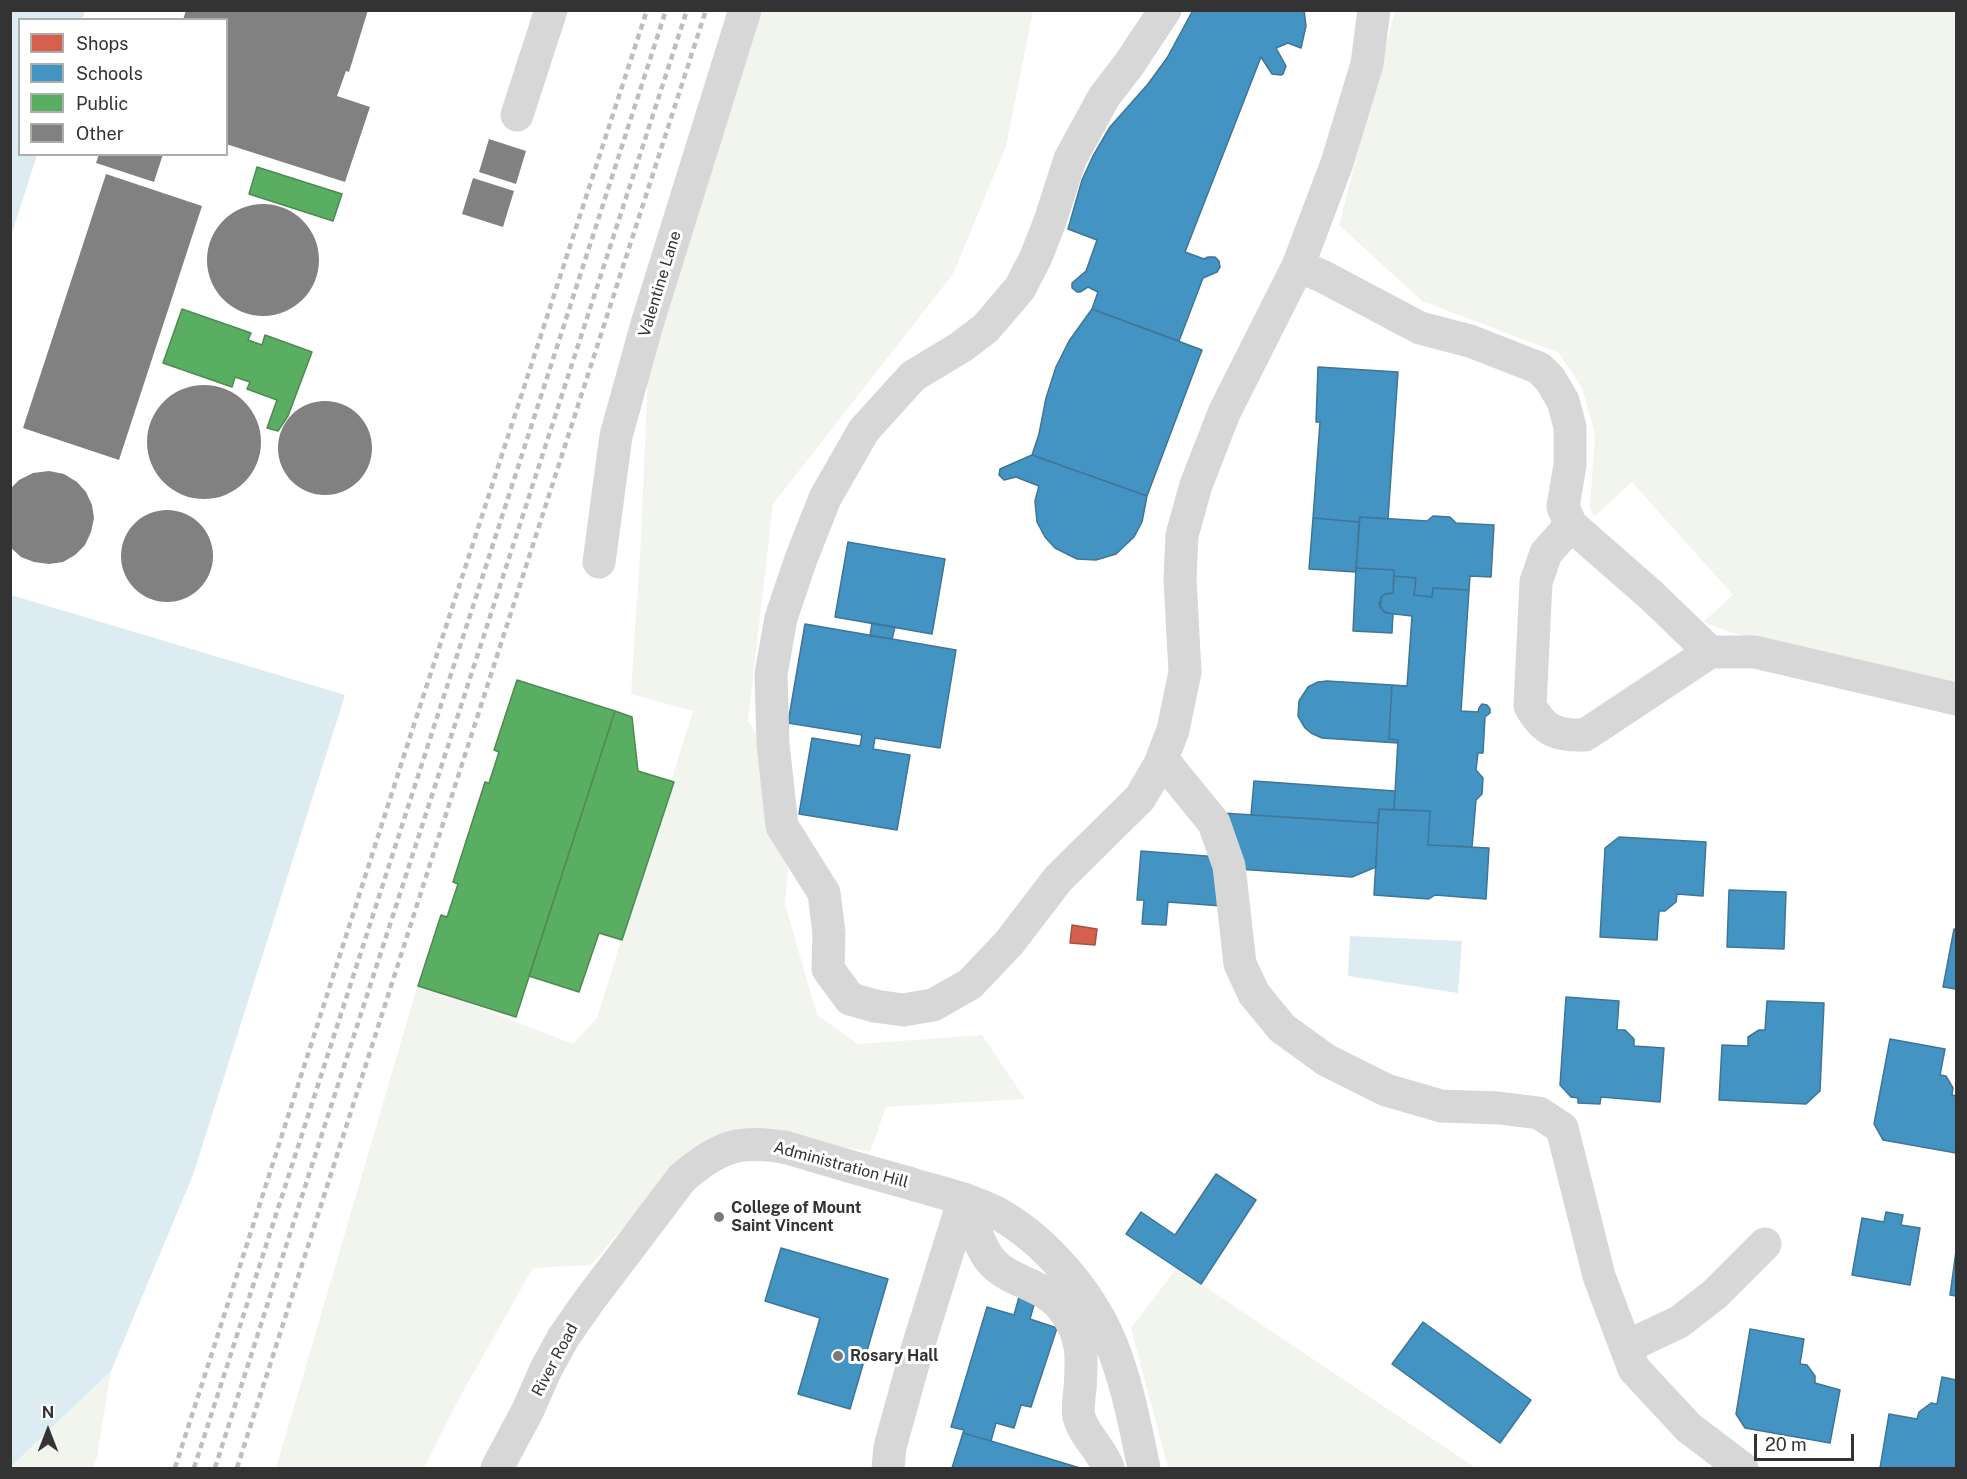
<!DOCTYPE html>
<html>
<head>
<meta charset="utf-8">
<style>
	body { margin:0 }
	#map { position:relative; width:1967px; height:1479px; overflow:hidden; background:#fff; font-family:"Public Sans",sans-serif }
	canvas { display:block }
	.frame { position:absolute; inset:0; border:12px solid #333; pointer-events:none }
	.legend { position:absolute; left:18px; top:18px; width:210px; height:138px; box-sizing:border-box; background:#fff; border:2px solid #adadad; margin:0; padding:8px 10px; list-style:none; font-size:18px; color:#333 }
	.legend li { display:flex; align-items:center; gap:12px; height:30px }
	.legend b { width:30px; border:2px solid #adadad }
	.north { position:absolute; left:18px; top:1401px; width:60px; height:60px; -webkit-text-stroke:4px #fff; paint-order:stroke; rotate:0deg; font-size:16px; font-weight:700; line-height:24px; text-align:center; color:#333 }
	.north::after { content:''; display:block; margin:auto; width:21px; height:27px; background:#333; clip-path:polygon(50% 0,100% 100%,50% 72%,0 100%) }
	.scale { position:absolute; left:1754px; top:1434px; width:100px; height:27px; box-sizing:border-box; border:3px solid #333; border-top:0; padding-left:8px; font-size:18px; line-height:21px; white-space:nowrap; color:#333; -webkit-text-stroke:4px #fff; paint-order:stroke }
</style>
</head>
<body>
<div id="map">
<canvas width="1967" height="1479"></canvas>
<div class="frame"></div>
<ul class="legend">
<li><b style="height:16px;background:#d6604d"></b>Shops</li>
<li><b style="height:16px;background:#4393c3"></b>Schools</li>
<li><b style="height:16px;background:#5aae61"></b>Public</li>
<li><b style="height:16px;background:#818181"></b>Other</li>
</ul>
<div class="north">N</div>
<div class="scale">20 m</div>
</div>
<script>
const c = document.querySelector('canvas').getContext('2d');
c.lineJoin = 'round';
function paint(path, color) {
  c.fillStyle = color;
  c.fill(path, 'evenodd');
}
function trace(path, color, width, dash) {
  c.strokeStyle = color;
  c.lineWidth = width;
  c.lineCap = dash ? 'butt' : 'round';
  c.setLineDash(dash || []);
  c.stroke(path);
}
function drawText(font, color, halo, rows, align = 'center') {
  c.font = font + ' "Public Sans",sans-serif';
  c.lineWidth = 6;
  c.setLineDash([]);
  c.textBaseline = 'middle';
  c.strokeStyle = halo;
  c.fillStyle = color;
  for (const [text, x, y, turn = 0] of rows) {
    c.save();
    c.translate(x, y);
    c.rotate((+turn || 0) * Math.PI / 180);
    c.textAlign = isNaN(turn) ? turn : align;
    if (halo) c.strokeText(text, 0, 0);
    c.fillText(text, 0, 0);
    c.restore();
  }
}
paint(new Path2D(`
	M 754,11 L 1033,11 L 1006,146 L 953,274 L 773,504 L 748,720 L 795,802 L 785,904 L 817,1015 L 858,1044 L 982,1035 L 1025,1099 L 886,1107 L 870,1152 L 754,1130 L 690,1150 L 591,1265 L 533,1268 L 462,1393 L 424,1468 L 276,1468 L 418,984 L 573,1044 L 597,1018 L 693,711 L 631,694 L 641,537 L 649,349 Z
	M 1395,11 L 1956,11 L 1956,686 L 1881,666 L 1733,633 L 1703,622 L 1733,595 L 1632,482 L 1594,517 L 1590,508 L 1595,434 L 1582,388 L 1559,353 L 1422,301 L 1339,225 Z
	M 1177,1268 L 1476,1468 L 1168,1468 L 1131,1328 Z
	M 111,1371 L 97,1457 L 93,1468 L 11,1468 Z`), '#f1f5ed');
paint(new Path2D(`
	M 11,10 L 85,11 L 82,19 L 20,20 L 20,154 L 37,155 L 11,236 Z
	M 11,595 L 345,695 L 193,1175 L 111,1371 L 11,1467 Z
	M 1350,936 L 1462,941 L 1458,993 L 1348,976 Z`), '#ddebf3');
const shops = new Path2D(`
	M 1072,925 L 1097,929 L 1095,945 L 1070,943 Z`);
paint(shops, '#d6604d');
trace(shops, '#a55245', 1.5);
const schools = new Path2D(`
	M 1304,10 L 1306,26 L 1301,48 L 1288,43 L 1276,48 L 1286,66 L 1283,74 L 1281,75 L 1272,74 L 1261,57 L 1185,252 L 1204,259 L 1208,257 L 1215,257 L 1219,261 L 1220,267 L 1217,272 L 1203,278 L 1179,341 L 1092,309 L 1098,292 L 1088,287 L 1080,292 L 1077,292 L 1072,288 L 1072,283 L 1086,271 L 1097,240 L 1068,229 L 1082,180 L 1093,156 L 1110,127 L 1148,84 L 1167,58 L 1193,10 Z
	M 1092,309 L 1202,350 L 1147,496 L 1032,455 L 1039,434 L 1046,398 L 1056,367 L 1069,341 Z
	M 1318,367 L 1398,372 L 1388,519 L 1360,517 L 1359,522 L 1313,518 L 1320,422 L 1316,422 Z
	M 1032,455 L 1147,496 L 1142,522 L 1134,537 L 1116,554 L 1096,560 L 1077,559 L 1055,548 L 1045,537 L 1037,522 L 1035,501 L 1039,486 L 1016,477 L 1004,480 L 999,475 L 1000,469 Z
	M 1433,516 L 1450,517 L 1456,523 L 1494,525 L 1491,577 L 1470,576 L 1469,590 L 1433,588 L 1432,597 L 1414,595 L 1416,578 L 1394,576 L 1394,570 L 1356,568 L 1360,517 L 1427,521 Z
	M 1313,518 L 1359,522 L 1356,572 L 1309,569 Z
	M 848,542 L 945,559 L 932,634 L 835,617 Z
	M 1356,568 L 1394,570 L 1393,593 L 1383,595 L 1379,604 L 1384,612 L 1393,614 L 1392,633 L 1353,631 Z
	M 1394,576 L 1416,578 L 1414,595 L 1432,597 L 1433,588 L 1469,590 L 1461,711 L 1478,712 L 1479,708 L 1482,704 L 1487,705 L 1490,709 L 1490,713 L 1485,717 L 1483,753 L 1478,753 L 1476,770 L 1483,778 L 1482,794 L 1476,800 L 1472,847 L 1428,845 L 1430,811 L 1394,810 L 1398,740 L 1389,739 L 1392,685 L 1407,686 L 1412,616 L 1386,613 L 1380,607 L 1381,597 L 1385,594 L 1393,593 Z
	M 872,623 L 895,627 L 892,639 L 870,636 Z
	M 805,624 L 956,650 L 940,748 L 875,738 L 873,749 L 910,755 L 897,830 L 799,814 L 812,738 L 860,746 L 862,735 L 788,723 Z
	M 1327,681 L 1392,685 L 1389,739 L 1398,740 L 1398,743 L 1322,738 L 1311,733 L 1305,728 L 1298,716 L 1299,701 L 1308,687 L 1318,682 Z
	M 1254,781 L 1395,791 L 1394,810 L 1379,809 L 1378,823 L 1251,815 Z
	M 1379,809 L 1430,811 L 1428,845 L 1489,848 L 1486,899 L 1435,895 L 1429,899 L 1374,895 Z
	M 1222,813 L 1378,823 L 1376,867 L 1352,877 L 1224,868 L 1222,906 L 1168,902 L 1166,925 L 1142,924 L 1144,900 L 1137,900 L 1141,851 L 1219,857 Z
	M 1619,837 L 1706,842 L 1703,896 L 1677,894 L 1676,902 L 1665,911 L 1659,911 L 1657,940 L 1600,937 L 1605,848 Z
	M 1729,890 L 1786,892 L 1784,949 L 1727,947 Z
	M 1954,929 L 1956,930 L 1956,989 L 1943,987 Z
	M 1566,997 L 1619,1001 L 1617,1030 L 1625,1030 L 1634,1039 L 1634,1046 L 1664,1048 L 1660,1102 L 1601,1097 L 1600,1104 L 1578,1103 L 1578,1098 L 1571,1097 L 1560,1085 Z
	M 1767,1001 L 1824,1003 L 1820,1091 L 1806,1104 L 1719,1100 L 1722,1045 L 1748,1046 L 1748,1037 L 1759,1030 L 1765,1030 Z
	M 1890,1039 L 1945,1049 L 1940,1075 L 1946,1076 L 1953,1088 L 1952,1095 L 1956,1096 L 1956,1153 L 1883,1140 L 1874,1124 Z
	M 1216,1174 L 1256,1200 L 1201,1284 L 1126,1234 L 1141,1212 L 1175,1235 Z
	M 1886,1212 L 1903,1215 L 1901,1225 L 1920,1228 L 1910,1285 L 1852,1275 L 1862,1218 L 1884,1222 Z
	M 781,1248 L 888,1279 L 850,1409 L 798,1394 L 820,1318 L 765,1301 Z
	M 1956,1251 L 1956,1296 L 1950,1295 Z
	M 1019,1297 L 1035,1301 L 1030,1319 L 1057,1328 L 1031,1407 L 1021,1405 L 1014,1428 L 996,1423 L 991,1441 L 963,1433 L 964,1430 L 951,1427 L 987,1307 L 1014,1315 Z
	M 1423,1322 L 1531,1400 L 1500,1443 L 1392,1364 Z
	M 1750,1329 L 1804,1339 L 1800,1364 L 1807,1365 L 1815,1376 L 1815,1383 L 1840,1390 L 1830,1443 L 1745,1428 L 1736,1414 Z
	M 1942,1377 L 1956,1380 L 1956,1468 L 1880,1468 L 1889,1414 L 1917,1419 L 1919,1412 L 1931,1403 L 1937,1404 Z
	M 963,1433 L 991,1441 L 1080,1468 L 952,1468 Z`);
paint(schools, '#4393c3');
trace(schools, '#3e7698', 1.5);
const public = new Path2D(`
	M 257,167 L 342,194 L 333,221 L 249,194 Z
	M 182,309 L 251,333 L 248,340 L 262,345 L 265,335 L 312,352 L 288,416 L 278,431 L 267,428 L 277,400 L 247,389 L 250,382 L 235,377 L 232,387 L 163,363 Z
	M 517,680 L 615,711 L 516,1017 L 418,986 L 441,915 L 447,917 L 458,884 L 453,882 L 485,782 L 489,783 L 499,752 L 494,750 Z
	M 615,711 L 632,717 L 638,771 L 674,782 L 622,940 L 599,933 L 579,992 L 529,976 Z`);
paint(public, '#5aae61');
trace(public, '#4e8953', 1.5);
paint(new Path2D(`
	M 186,10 L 368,10 L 349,72 L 346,71 L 337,96 L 370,107 L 345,182 L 226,144 L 226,20 L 183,20 Z
	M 489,139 L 526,151 L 516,184 L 479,172 Z
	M 99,154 L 163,154 L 154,182 L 96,163 Z
	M 106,174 L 202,206 L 119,460 L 23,428 Z
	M 473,178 L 514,191 L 503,227 L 462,214 Z
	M207 260a56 56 0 1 1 112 0a56 56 0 1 1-112 0Z
	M147 442a57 57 0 1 1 114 0a57 57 0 1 1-114 0Z
	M278 448a47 47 0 1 1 94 0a47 47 0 1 1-94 0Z
	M 49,471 L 64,474 L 77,482 L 86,492 L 92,505 L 94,518 L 91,532 L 85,545 L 75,555 L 63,562 L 49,564 L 34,562 L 21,557 L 10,547 L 10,489 L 19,480 L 33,473 Z
	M121 556a46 46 0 1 1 92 0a46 46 0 1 1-92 0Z`), '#818181');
trace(new Path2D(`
	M 1165,10 L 1130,63 L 1104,97 L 1070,159 L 1050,221 L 1036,257 L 1020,288 L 986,328 L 961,347 L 913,376 L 864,430 L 825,498 L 801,559 L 781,618 L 771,674 L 773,744 L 782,826 L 824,893 L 829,933 L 828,969 L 850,999 L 875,1006 L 903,1010 L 933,1005 L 970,984 L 1009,943 L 1058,879 L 1140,798 L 1160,764 L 1173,730 L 1185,672 L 1180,579 L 1182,535 L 1196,485 L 1224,413 L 1298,266
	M 1374,10 L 1367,64 L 1337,163 L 1298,266 L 1322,276 L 1420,328 L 1470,341 L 1539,368 L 1550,379 L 1563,401 L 1570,427 L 1570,465 L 1563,507 L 1571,525
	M 517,115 L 551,10
	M 599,562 L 616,436 L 647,324 L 745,10
	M 1710,652 L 1652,596 L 1571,525 L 1546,553 L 1536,582 L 1530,706 C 1544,731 1557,736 1585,735 L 1710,652 L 1755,652 L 1956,699
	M 1162,759 L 1214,823 L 1229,866 L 1240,964 L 1254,994 L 1282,1028 L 1326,1060 L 1386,1090 L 1441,1106 L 1499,1108 L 1539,1113 L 1562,1128 L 1599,1276 L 1634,1369 L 1689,1428 L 1742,1468
	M 964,1199 C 971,1218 979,1248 992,1262 C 1012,1284 1046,1284 1064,1310 C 1084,1338 1082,1357 1080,1389 C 1079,1398 1077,1409 1079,1417 C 1084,1436 1102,1449 1108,1468
	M 1626,1347 L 1679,1322 L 1715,1294 L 1765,1244
	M 497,1468 L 528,1410 L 545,1371 L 563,1338 L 588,1302 L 682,1178 C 719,1146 740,1139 788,1148 C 830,1161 873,1173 915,1185 C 942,1193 972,1200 997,1213 C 1044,1239 1089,1291 1110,1341 C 1127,1381 1135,1426 1144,1468
	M 888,1468 L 890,1447 L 916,1353 L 964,1199`), '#d7d7d7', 33);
trace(new Path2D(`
	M 175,1468 L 409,740 L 647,10
	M 194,1468 L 666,10
	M 215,1468 L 321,1137 L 687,10
	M 237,1468 L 463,761 L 706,10`), '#bebebe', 4.5, [6, 4.5]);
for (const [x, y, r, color] of [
	[719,1217,6,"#7a7a7a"],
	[838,1356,6,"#7a7a7a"]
]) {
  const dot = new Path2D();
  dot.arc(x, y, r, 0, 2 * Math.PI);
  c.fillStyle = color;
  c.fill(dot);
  trace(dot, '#fff', 2);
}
drawText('16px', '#333', '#fff', [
	["Valentine Lane",660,284,-73],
	["Administration Hill",841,1165,15],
	["River Road",555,1360,-62]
]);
drawText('bold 16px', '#333', '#fff', [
	["College of Mount",731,1208],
	["Saint Vincent",731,1226],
	["Rosary Hall",850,1356]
], 'left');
</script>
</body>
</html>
